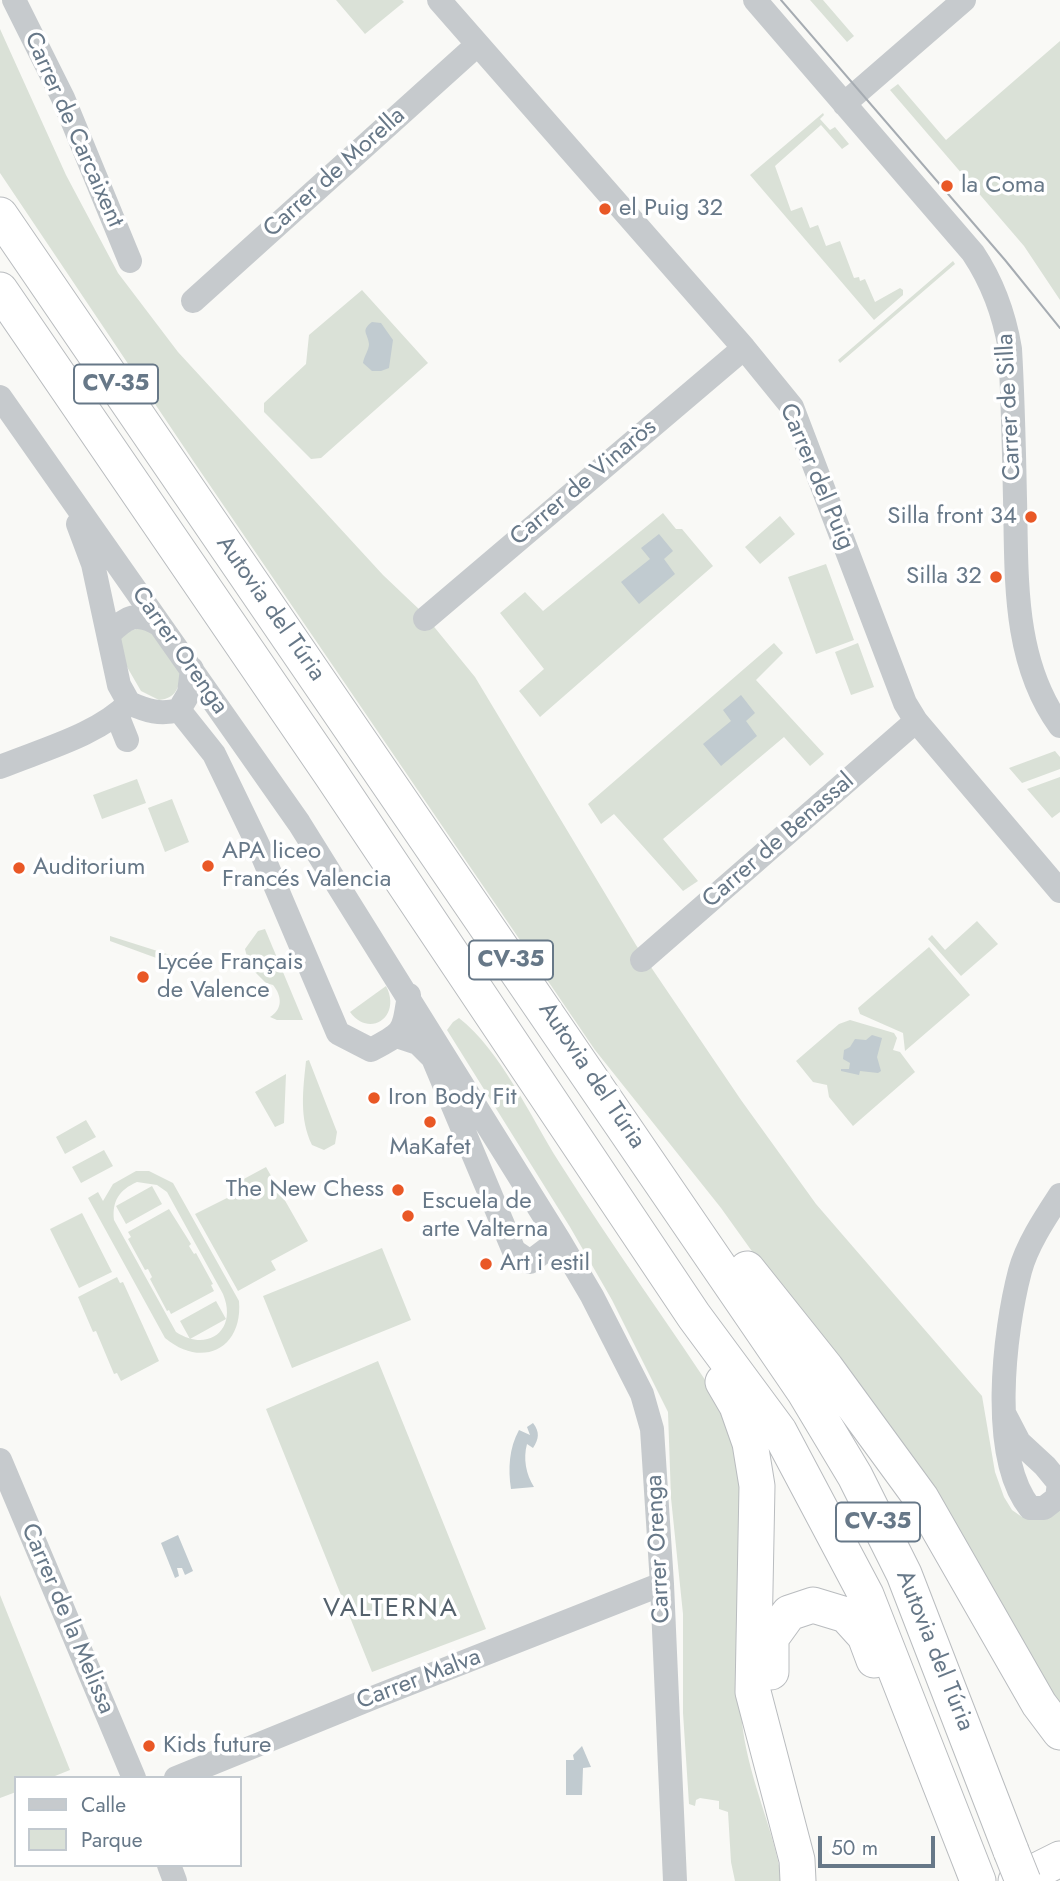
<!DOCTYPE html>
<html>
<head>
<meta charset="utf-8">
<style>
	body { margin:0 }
	#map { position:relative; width:1060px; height:1881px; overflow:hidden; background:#f9f9f6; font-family:Jost,sans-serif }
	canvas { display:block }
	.legend { position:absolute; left:14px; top:1776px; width:228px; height:91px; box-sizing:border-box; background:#fff; border:2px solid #c2c9cf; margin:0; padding:9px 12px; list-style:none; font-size:21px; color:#677888 }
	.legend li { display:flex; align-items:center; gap:14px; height:35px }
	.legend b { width:35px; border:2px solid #c2c9cf }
	.scale { position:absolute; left:818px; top:1836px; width:117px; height:32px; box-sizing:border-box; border:4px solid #677888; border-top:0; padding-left:9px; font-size:21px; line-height:24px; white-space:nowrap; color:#677888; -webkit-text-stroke:5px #fff; paint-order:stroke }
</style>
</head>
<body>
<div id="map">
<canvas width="1060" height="1881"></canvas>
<ul class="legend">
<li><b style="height:9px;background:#c6cacd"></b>Calle</li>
<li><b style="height:19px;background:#dae1d7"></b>Parque</li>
</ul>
<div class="scale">50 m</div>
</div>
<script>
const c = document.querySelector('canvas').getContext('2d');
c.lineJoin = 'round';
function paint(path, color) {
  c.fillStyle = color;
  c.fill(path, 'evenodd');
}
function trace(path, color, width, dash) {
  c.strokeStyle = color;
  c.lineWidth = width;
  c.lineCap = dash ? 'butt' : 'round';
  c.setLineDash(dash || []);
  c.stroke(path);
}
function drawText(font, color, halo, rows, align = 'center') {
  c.font = font + ' Jost,sans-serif';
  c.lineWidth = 7;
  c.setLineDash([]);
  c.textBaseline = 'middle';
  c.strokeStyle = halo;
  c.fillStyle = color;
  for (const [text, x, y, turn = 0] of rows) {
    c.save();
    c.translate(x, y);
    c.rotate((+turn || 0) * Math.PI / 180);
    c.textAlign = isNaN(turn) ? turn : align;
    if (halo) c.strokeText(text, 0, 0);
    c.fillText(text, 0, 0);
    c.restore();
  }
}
paint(new Path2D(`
	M 336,0 L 402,0 L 404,2 L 365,34 Z
	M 810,0 L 823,0 L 854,36 L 847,42 Z
	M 0,29 L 66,175 L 118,273 L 178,352 L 383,575 L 422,612 L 475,677 L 636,945 L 741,1100 L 816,1204 L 982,1396 L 995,1472 L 1004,1497 L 1012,1510 L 1022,1517 L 1042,1520 L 1060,1510 L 1060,1716 L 819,1345 L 721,1208 L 595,1050 L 196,465 L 0,173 Z
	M 1060,41 L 1060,300 L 1024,246 L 890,90 L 898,84 L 946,140 Z
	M 823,113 L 824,115 L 820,119 L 830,130 L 835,127 L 849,144 L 842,149 L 821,125 L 775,166 L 791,211 L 802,207 L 810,228 L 818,225 L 826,246 L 840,241 L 854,278 L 859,277 L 860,281 L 865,279 L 875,302 L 900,288 L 903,290 L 903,295 L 874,320 L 750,175 Z
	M 953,261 L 955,264 L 840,363 L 838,360 Z
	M 362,290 L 428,363 L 321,458 L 311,459 L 264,412 L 264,403 L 306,364 L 309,335 Z
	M 663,513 L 676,529 L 682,529 L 713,566 L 540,717 L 519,691 L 544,669 L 500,613 L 525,592 L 543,611 Z
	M 780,516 L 795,534 L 760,564 L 745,547 Z
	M 826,564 L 854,640 L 816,654 L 788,577 Z
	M 151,625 L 182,672 C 178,688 177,698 159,700 L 141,691 L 116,648 L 118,634 Z
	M 774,643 L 783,653 L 756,680 L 824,754 L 810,766 L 784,737 L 663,839 L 698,881 L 683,891 L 614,814 L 601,824 L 588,804 Z
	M 858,643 L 874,687 L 851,695 L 835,652 Z
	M 1055,751 L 1060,757 L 1060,769 L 1022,783 L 1009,768 Z
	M 1060,777 L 1060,812 L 1052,818 L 1027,789 Z
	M 137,779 L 146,803 L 102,819 L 93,795 Z
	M 172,799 L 189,842 L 165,852 L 148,808 Z
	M 977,921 L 998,944 L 961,976 L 928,939 L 932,935 L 945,950 Z
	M 265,929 L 303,1020 L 277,1020 L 270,1017 C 283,1009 282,996 273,985 L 266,983 L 253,970 L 257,962 L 250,962 L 247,957 L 245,949 L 258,931 Z
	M 110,936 L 189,961 L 201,957 L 204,963 L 189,970 L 110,941 Z
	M 929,947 L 970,995 L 905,1051 L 903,1033 L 860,1014 L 858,1008 Z
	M 386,986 C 402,1016 370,1039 350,1012 Z
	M 459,1018 C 501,1051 530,1116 559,1162 C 612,1246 671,1327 725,1410 C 733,1438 740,1466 741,1494 C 744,1572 732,1652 743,1730 C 750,1782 774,1830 782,1881 L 735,1881 L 731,1862 L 728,1812 L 719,1809 L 719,1801 L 700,1798 L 696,1800 L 695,1806 L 689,1804 L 683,1713 L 683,1614 L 671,1498 L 668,1412 L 612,1300 L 570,1227 L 447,1030 L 453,1022 Z
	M 850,1020 L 894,1033 L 897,1038 L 893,1050 L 900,1052 L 915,1072 L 853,1126 L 829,1097 L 827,1085 L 813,1082 L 796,1061 L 839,1024 Z
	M 309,1060 L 337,1132 L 335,1144 L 324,1150 L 312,1145 C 299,1118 303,1090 306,1061 Z
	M 286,1074 L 284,1123 L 275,1127 L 255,1092 Z
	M 86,1120 L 96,1137 L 65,1154 L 56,1137 Z
	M 104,1150 L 113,1166 L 81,1183 L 72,1167 Z
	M 266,1167 L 308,1241 L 271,1261 L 276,1270 L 238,1291 L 195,1214 L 233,1195 L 229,1187 Z
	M 136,1171 L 149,1171 L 173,1183 L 239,1301 C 243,1349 202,1369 165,1338 L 88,1198 L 98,1192 L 103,1201 L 113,1184 ZM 137,1182 L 157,1185 L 167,1192 L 223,1294 C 238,1330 208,1353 176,1332 L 114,1220 C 112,1201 119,1190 137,1182 Z
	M 152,1186 L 162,1204 L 126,1224 L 116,1206 Z
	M 169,1209 L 191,1244 L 189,1246 L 194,1254 L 196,1253 L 213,1284 L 211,1285 L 214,1291 L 171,1314 L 169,1310 L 167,1311 L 150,1279 L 152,1277 L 148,1269 L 145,1270 L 128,1239 L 131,1237 L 128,1232 Z
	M 82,1213 L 112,1272 L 79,1288 L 50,1229 Z
	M 382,1248 L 411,1320 L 292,1368 L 263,1296 Z
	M 117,1277 L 120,1283 L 123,1282 L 159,1361 L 121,1381 L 117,1373 L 114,1374 L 96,1331 L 93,1332 L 78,1297 Z
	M 216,1301 L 226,1319 L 190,1339 L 180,1321 Z
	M 378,1361 L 486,1629 L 372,1672 L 266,1409 Z
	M 0,1595 L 70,1770 L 50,1778 L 16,1778 L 16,1792 L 0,1798 Z`), '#dae1d7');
paint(new Path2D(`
	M 372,322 L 381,323 L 393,340 L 389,368 L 381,371 L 372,371 L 363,363 C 364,356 369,350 369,344 C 368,333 360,331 372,322 Z
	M 659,534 L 673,551 L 664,559 L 675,574 L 639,604 L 621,582 L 650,559 L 641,548 Z
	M 741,695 L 755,713 L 746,721 L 757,736 L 721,766 L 703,744 L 731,721 L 723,710 Z
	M 872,1035 L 882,1038 L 877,1057 L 881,1071 L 878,1073 L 860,1071 L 859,1075 L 841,1071 L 841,1069 L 849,1069 L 850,1063 L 843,1059 L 844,1050 L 850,1047 L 855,1039 L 866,1040 Z
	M 533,1423 C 540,1432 539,1439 533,1448 L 527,1444 C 523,1459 526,1474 534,1487 L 511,1489 C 508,1469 509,1448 519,1430 L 530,1435 L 527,1427 Z
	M 178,1535 L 193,1571 L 185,1575 L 182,1568 L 177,1568 L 179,1576 L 175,1578 L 161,1543 Z
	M 582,1746 L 591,1767 L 583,1768 L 582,1795 L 566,1795 L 566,1760 L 574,1760 L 573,1755 Z`), '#c1cbd0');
const highway = new Path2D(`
	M 0,215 L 804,1391 L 855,1476 L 904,1574 L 1011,1851
	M 0,290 L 331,774 L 694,1316 L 779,1431 L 866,1595 L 978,1881
	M 747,1269 L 826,1368 L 921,1498 L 1039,1704 L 1060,1732
	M 723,1382 L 737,1406 L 750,1443 L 757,1486 L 753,1692 L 797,1860 L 798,1881
	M 771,1672 L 771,1638 L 789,1613 L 813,1605 L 846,1615 L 865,1636 L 874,1660
	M 1016,1881 L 1060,1859`);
trace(highway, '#b9bcbf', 37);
trace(new Path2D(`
	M 14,0 L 63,98 L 130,261
	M 439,0 L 744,348 L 792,407 L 905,703 L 916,721 L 1060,891
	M 755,0 L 973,253 C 993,283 1004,313 1010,349 C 1013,399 1014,449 1015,499 C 1017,576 1012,660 1060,726
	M 844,104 L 964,0
	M 193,301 L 477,45
	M 0,397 L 299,823 L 559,1240 L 592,1296 L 642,1394 L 652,1429 L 662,1584 L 675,1881
	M 78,524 L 93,564 L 119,685 L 129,703
	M 425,619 L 744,348
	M 109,634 C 127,616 137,611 160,625
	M 129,703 C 147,711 160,715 179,710 L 189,693 L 192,669
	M 179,710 L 214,754 L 258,845 L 338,1033 L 371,1050 C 405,1032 403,1033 409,995
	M 117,715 L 127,740
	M 0,767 C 41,750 98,735 129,703
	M 642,960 L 916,721
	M 397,1036 L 418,1043 L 433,1058 L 514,1251 L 530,1262 L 559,1240
	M 1005,1415 L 1019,1442 L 1045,1466 L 1059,1483 L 1057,1498 L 1044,1508 L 1030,1508 C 989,1457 1004,1332 1020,1271 C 1027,1245 1045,1218 1060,1195
	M 0,1460 L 134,1778
	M 176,1778 L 375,1697 L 662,1584
	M 169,1865 L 175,1881`), '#c6cacd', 24);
trace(highway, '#fff', 35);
trace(new Path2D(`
	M 781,0 L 1005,260 L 1060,328`), '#a6acb2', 2);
const highwayBridge = new Path2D(`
	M 1011,1851 L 1023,1881`);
trace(highwayBridge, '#b9bcbf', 37, []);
trace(highwayBridge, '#fff', 35);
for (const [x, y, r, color] of [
	[947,186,7,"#e95826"],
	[605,209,7,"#e95826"],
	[1031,517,7,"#e95826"],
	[996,577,7,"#e95826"],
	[208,866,7,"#e95826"],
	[19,868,7,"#e95826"],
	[143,977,7,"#e95826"],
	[374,1098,7,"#e95826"],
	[430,1122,7,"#e95826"],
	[398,1190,7,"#e95826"],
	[408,1216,7,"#e95826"],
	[486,1264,7,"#e95826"],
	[149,1746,7,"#e95826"]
]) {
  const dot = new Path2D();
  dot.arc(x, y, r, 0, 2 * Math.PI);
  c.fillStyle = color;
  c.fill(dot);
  trace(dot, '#fff', 2.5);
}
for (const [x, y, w] of [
	[116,384,84],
	[511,960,84],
	[878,1522,84]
]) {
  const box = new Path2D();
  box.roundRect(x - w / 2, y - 19.5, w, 39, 5);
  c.fillStyle = '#fff';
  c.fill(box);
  trace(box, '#677888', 2);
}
drawText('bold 23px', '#677888', null, [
	["CV-35",116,384],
	["CV-35",511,960],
	["CV-35",878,1522]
]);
drawText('24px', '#677888', '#fff', [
	["Carrer de Carcaixent",73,130,66],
	["Carrer de Morella",335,173,-42],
	["Carrer de Silla",1010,407,-93],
	["Carrer del Puig",816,477,67],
	["Carrer de Vinaròs",584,483,-40],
	["Autovia del Túria",270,609,55],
	["Carrer Orenga",179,651,55],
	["Carrer de Benassal",779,841,-41],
	["Autovia del Túria",591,1076,56],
	["Carrer Orenga",659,1549,-93],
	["Carrer de la Melissa",67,1619,67],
	["Autovia del Túria",934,1651,68],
	["Carrer Malva",419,1680,-21]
]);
drawText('24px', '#677888', '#fff', [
	["la Coma",961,186],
	["el Puig 32",619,209],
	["Silla front 34",1017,517,"right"],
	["Silla 32",982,577,"right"],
	["APA liceo",222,852],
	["Francés Valencia",222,880],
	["Auditorium",33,868],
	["Lycée Français",157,963],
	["de Valence",157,991],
	["Iron Body Fit",388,1098],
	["MaKafet",430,1148,"center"],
	["The New Chess",384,1190,"right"],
	["Escuela de",422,1202],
	["arte Valterna",422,1230],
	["Art i estil",500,1264],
	["Kids future",163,1746]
], 'left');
c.letterSpacing = '2px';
drawText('26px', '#55626d', '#fff', [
	["VALTERNA",391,1610]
]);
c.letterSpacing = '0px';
</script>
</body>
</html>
